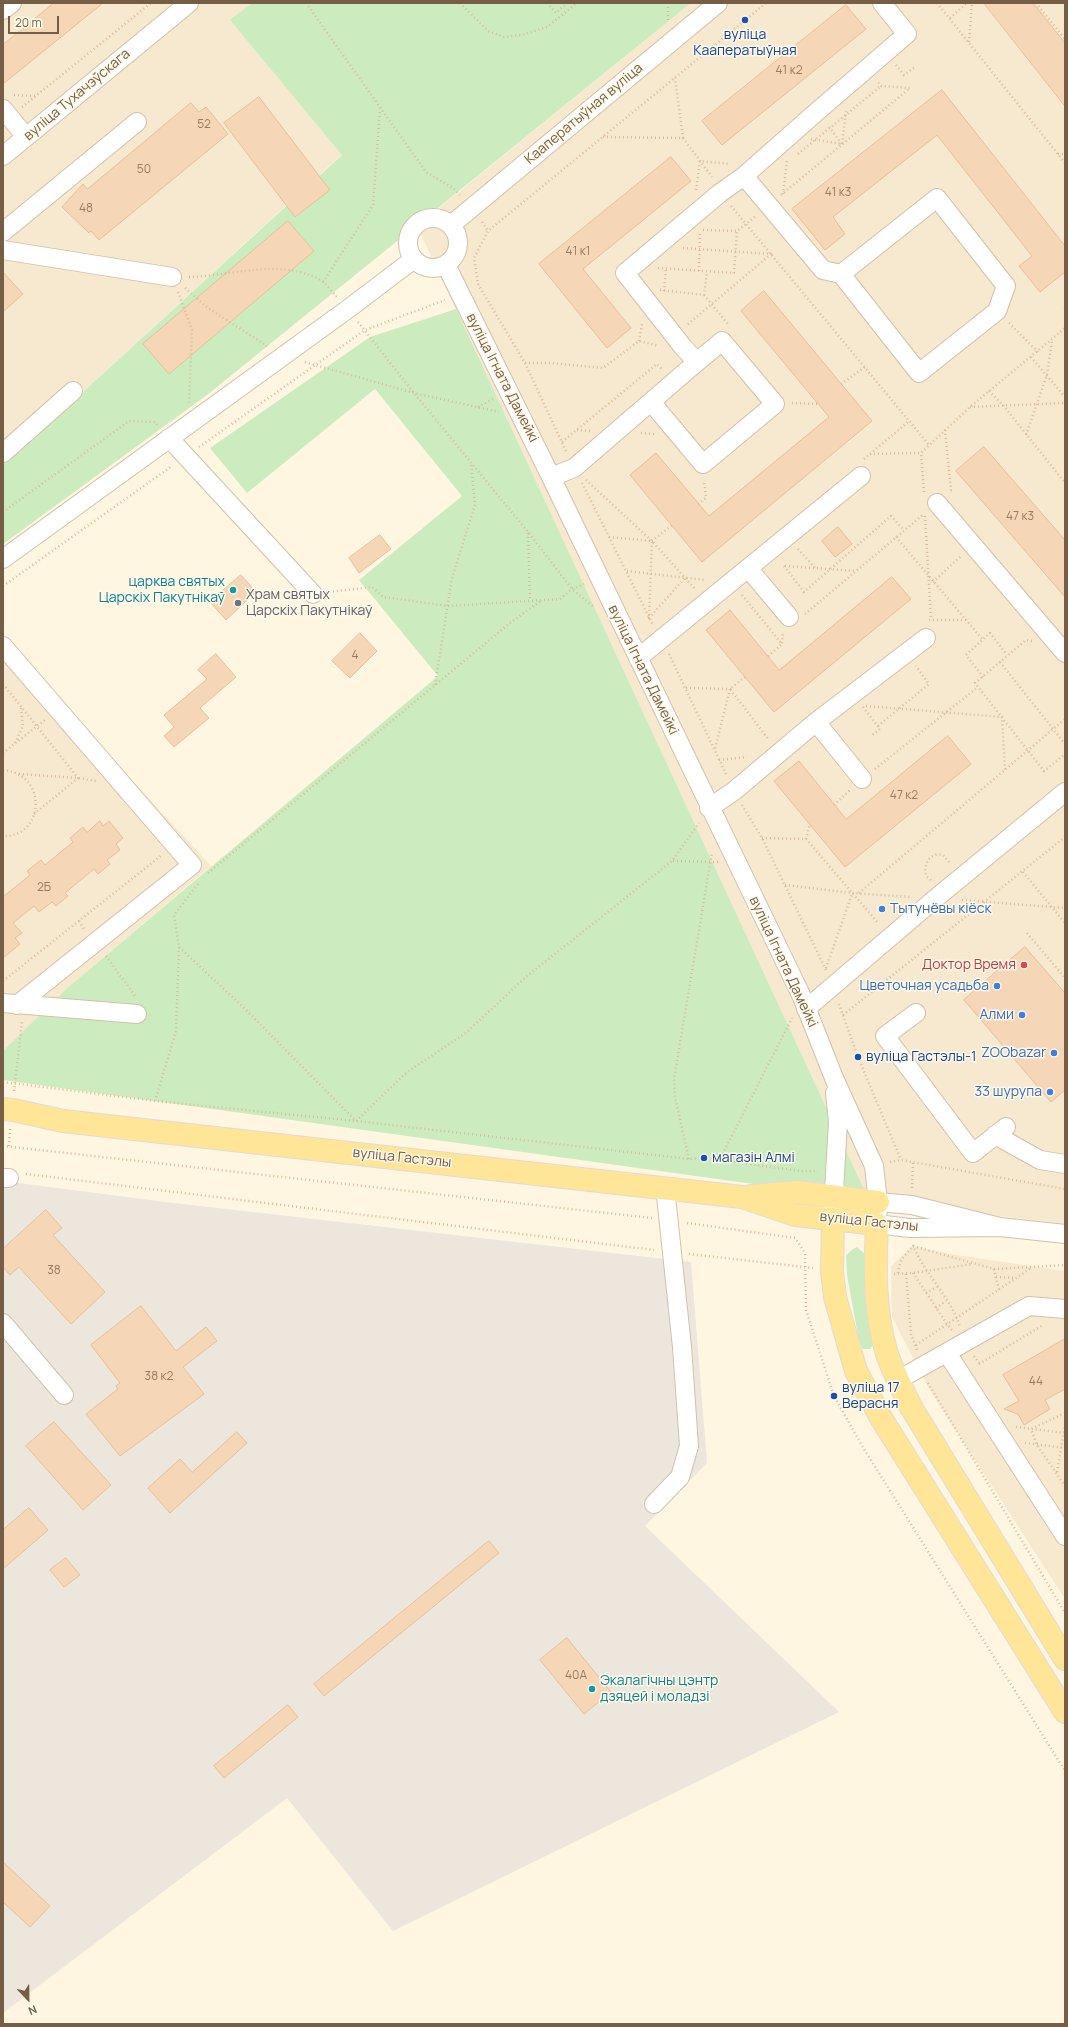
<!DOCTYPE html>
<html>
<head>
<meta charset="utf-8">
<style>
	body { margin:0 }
	#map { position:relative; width:1068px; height:2027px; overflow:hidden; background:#fef6e1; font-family:Manrope,sans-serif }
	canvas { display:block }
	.frame { position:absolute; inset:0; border:4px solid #765d46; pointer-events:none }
	.north { position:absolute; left:8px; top:1979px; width:40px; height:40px; -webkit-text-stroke:3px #fff9e9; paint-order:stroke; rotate:158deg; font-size:11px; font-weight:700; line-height:16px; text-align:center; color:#765d46 }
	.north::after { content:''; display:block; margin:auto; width:14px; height:18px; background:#765d46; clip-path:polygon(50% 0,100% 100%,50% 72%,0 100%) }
	.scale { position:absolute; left:8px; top:16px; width:51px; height:18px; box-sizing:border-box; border:2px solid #765d46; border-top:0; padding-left:5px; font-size:12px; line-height:14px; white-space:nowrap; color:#765d46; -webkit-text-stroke:3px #fff9e9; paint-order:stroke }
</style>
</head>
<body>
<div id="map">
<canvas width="1068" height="2027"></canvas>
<div class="frame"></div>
<div class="north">N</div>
<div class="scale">20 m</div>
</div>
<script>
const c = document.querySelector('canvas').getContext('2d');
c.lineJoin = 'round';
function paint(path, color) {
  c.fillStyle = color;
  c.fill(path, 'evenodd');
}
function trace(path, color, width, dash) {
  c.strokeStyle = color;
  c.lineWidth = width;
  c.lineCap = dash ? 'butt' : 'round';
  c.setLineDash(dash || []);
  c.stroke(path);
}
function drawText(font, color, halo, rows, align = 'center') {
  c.font = font + ' Manrope,sans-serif';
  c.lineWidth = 3;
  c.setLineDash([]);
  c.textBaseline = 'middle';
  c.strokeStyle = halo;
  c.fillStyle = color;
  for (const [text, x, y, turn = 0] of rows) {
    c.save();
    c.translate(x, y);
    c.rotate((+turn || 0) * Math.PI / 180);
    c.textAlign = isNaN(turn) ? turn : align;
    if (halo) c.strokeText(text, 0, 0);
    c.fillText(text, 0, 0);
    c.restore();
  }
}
paint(new Path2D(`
	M 3,3 L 252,3 L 231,21 L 342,154 L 3,465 Z
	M 691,3 L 1065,3 L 1065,1224 L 869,1200 L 417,226 Z
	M 3,640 L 211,866 L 66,989 L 3,1051 Z
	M 913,1246 L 956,1255 L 1065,1271 L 1065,1599 L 928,1387 L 892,1317 L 891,1266 Z`), '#f6e9cf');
paint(new Path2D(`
	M 3,1181 L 165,1202 L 691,1262 L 707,1463 L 645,1526 L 839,1712 L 393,1931 L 287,1798 L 3,2013 Z`), '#ece6dd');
paint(new Path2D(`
	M 252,3 L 691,3 L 207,395 L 3,544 L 3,465 L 342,155 L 230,20 Z
	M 456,309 L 869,1200 L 3,1080 L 3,1051 L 66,989 L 438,676 L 359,580 L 462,496 L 375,389 L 247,493 L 210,448 L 370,337 Z
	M 857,1247 L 864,1253 L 866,1257 L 865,1285 L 873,1345 L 870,1349 L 863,1349 L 859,1341 L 847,1275 L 846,1255 L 853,1249 Z`), '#ccecbf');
const building = new Path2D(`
	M 54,3 L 103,3 L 3,84 L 3,45 Z
	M 984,3 L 1033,3 L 1065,43 L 1065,106 Z
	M 846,5 L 866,29 L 722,145 L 702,121 Z
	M 942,90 L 1065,246 L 1065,272 L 1040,292 L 1019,266 L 1032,256 L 937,135 L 833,217 L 845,234 L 825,250 L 792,209 Z
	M 259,97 L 330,190 L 295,217 L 224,123 Z
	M 191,103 L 199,112 L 206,107 L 228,134 L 99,240 L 91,231 L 89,233 L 62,207 L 83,184 L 87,189 Z
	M 671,157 L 691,181 L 583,269 L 631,328 L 607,348 L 539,264 Z
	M 288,221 L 314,251 L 169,374 L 143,344 Z
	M 3,272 L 23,294 L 3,312 Z
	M 764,291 L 872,421 L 702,562 L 630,475 L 656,453 L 709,516 L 829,417 L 741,311 Z
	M 984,447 L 1065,540 L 1065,597 L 956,471 Z
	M 838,527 L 852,544 L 835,557 L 822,541 Z
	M 380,535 L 391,549 L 359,573 L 349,558 Z
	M 241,575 L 256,592 L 226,620 L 210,602 Z
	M 892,577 L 911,599 L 774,712 L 706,630 L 730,610 L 779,670 Z
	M 360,633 L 377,651 L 350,678 L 332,661 Z
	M 216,654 L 236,677 L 200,708 L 209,718 L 174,747 L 164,736 L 174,727 L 164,715 L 207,679 L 198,670 Z
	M 948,736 L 971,764 L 845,867 L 774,781 L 799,761 L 846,819 Z
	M 100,821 L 103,826 L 109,821 L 123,838 L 116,844 L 120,850 L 107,860 L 110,864 L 98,874 L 94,869 L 65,893 L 68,896 L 56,906 L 52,902 L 39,912 L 34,906 L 13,923 L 22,933 L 15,938 L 20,944 L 3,958 L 3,897 L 30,875 L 27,871 L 41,860 L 45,865 L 73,842 L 70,838 L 83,827 L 87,832 Z
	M 1025,947 L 1065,993 L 1065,1090 L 1051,1102 L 964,1000 Z
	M 46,1210 L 62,1228 L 53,1235 L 105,1292 L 71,1324 L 19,1267 L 10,1275 L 3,1267 L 3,1249 Z
	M 141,1306 L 176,1351 L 206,1327 L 217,1341 L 183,1367 L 204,1394 L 120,1456 L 86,1414 L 118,1389 L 116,1386 L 120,1383 L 91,1345 Z
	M 1065,1339 L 1065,1389 L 1045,1400 L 1050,1409 L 1024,1425 L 1018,1414 L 1004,1409 L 1019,1401 L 1003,1375 Z
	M 54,1422 L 111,1485 L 83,1510 L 26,1446 Z
	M 237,1432 L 247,1443 L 170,1513 L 148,1488 L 180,1459 L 192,1472 Z
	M 29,1508 L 48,1530 L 3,1569 L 3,1530 Z
	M 489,1541 L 499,1553 L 324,1696 L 314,1684 Z
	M 66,1558 L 80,1575 L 64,1587 L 50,1570 Z
	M 567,1638 L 611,1692 L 584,1714 L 540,1660 Z
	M 288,1705 L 298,1717 L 224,1778 L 214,1766 Z
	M 3,1862 L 50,1906 L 30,1927 L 3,1902 Z`);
paint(building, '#f5d7b7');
trace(building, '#e9bf96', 1);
const minor = new Path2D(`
	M 3,10 L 12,3
	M 3,109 L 26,137
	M 3,156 L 189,3
	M 744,176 L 823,270 L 841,274 L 937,198 L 1006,286 L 997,311 L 919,373 L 841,274
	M408 243a25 25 0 1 1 50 0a25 25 0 1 1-50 0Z
	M 451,225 L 718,3
	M 3,232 L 137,122
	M 3,250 L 172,277
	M 446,265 L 551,477 L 802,997 L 834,1078 L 874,1166 L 878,1202 L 877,1224 L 909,1228 L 1000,1227
	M 651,402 L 703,464 L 775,404 L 722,341 L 697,362
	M 169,438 L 313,594
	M 3,453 L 73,391
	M 551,477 L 574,468 L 697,362 L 683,347 L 625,273 L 720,193 L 744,176 L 813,115 L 907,34 L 882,3
	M 937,503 L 1065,653
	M 3,559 L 348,309 L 414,259
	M 748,568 L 789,617
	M 3,646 L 192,865 L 17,1005
	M 638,658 L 861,476
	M 816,722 L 862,779
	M 709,808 L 734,791 L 816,722 L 926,638
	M 3,1003 L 137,1014
	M 806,1009 L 936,898 L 1065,792
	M 916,1013 L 885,1036 L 973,1153 L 1006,1127
	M 995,1135 L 1040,1160 L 1065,1164
	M 3,1178 L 9,1178
	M 878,1202 L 912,1205 L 1000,1227 L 1065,1234
	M 833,1209 L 838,1122 L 835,1093
	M 3,1323 L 64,1395
	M 947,1353 L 1065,1536
	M 898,1380 L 1029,1306 L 1065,1309
	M 654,1504 L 680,1477 L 689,1446 L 682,1347 L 665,1187`);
const major = new Path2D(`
	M 3,1109 L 13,1110 L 63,1121 L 742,1197 L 795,1215 L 877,1224 C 875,1269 874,1311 887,1354 C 893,1372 903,1390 911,1407 L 1065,1659
	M 751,1196 L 797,1192 L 878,1202
	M 833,1219 L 832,1271 L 835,1297 L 856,1371 L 881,1418 L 1065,1712`);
trace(minor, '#d1c1aa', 20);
trace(major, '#e1dbd6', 24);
trace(new Path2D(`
	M 306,3 L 426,172 L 453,188 L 460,195
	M 460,3 L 488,31 L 504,37 L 522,35 L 547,27 L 577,3
	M 547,3 L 556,13 L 567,3
	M 668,3 L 668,22
	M 937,3 L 1065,163
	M 1036,3 L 1065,39
	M 950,18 L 967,3
	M 969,42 L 972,3
	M 896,65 L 904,75 L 915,67
	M 14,95 L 35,96
	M 22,107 L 151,3
	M 829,127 L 842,144
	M 603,137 L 683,138 L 675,78
	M 683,138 L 712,177
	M 811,139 L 842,144 L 846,111
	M 798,154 L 881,86
	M 1058,154 L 1065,154
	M 696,190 L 700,161 L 730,164
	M 783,194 L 787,161
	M 781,195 L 910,88 L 881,86 L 878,82
	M 731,206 L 929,445
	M 482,222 L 488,231
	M 703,230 L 737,231
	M 683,248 L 771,254 L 687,325
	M 658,268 L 734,273 L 737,231 L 756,216
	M 699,271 L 700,232
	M 189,277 C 232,276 282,257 322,281 C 327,285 332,292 337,297
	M 323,282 L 373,205 L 380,109
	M 185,288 L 208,308 L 267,346
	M 660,290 L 704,295 L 707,272
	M 664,291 L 666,269
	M 178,292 L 192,330 L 189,403
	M 704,295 L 728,324
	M 1065,308 L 1065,310
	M 358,322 L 414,393 L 528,532 L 572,589 L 593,606
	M 1009,323 L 1038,352
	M 639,341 L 642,324
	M 1031,357 L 1065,397
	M 305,362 L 414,393 L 499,412
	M 525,363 L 550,363 L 603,368 L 639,341 L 659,346
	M 841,384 L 865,367
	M 989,391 L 1003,405 L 1065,483
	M 792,403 L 817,404
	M 478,407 L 493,399
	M 970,407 L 1065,403
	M 577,430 L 590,431
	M 945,430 L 951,490 L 949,492
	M 641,433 L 654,434
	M 1026,435 L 1047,375 L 1052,341
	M 562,442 L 657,364 L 663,370
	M 199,447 L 365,330 L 445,300
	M 566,451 L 525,363 L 478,284 L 474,258 L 488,231 L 766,3
	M 870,454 L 921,453
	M 864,459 L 909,421
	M 586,480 L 652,541 L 695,589
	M 582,483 L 653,625
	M 924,492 L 921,453 L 970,407 L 1065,328
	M 698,504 L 706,498 L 704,480
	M 3,512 L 129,421 L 155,422 L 158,426
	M 925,516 L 931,619
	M 528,533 L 530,601
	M 609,537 L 652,541 L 649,618 L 685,578
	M 896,537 L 983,640
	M 652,541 L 672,525
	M 798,549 L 815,568
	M 784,566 L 804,592 L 891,516 L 904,530
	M 785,566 L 856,571
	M 627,571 L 705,580
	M 933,582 L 961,556
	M 3,586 L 172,466
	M 329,592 L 372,587 L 383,597 L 448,606 L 560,599 L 572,589 L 584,584
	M 742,595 L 782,644 L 783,632
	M 805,614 L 924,514
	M 929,620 L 966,620
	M 1032,641 L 1026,640 L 975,683 L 1044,771 L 1065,754
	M 669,654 L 727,776
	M 768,656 L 782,644
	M 1000,662 L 1065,744
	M 745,677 L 730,689 L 769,740
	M 983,677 L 966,655 L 990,633 L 1007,655
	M 3,684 L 78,778 L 34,814
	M 435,685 L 452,578 L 475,505 L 471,463
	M 686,688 L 730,689 L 715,749
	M 866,706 L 1002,717 L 1005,770
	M 863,707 L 880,729 L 871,736
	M 878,726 L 929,684 L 916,666
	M 15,743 L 23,726 L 21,708
	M 3,753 L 45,720
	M 719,760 L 747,757
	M 875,769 L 978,687
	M 3,770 C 49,774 44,838 3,836
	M 19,774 L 78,778 L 96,781
	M 742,805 L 762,838 L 826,970
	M 834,805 L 850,790
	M 762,838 L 806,839 L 879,924
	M 806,839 L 810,824
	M 673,861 L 718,862
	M 1023,872 L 1065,923
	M 208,873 L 510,623 L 542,600
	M 931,880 L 926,876 C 924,865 927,857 938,854 L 943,855 L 950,863
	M 198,884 L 174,915 L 179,947 L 243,1007 L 356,1121 L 406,1073 L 467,1032 L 527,976 L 672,861 L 699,823
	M 785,885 L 852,893 L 911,897
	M 859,893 L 1065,719
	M 962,900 L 1065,908
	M 79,921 L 84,929
	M 1027,933 L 1065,978
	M 106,956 L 136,997
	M 826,968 L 852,894
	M 3,981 L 162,855
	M 839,1004 L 858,1057 L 901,1160
	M 843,1015 L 1065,837
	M 3,1082 L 155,1101 L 356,1121 L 689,1159 L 704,1158 L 801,1171 L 818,1171
	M 14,1091 L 22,1022
	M 155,1101 L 176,1031 L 179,947
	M 3,1146 L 652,1218
	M 9,1146 L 10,1129
	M 689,1159 L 675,1097 L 674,1079 L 712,852
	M 719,1161 L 792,1018
	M 890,1162 L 901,1160 L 1065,1189
	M 26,1174 L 654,1250
	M 912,1188 L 913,1162
	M 687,1223 L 795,1238 L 805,1253 L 806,1310 L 834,1396 L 864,1449 L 1065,1771
	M 913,1245 C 924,1274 951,1297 960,1327
	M 689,1254 L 813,1268
	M 994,1269 L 999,1290
	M 898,1273 L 901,1260 L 913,1246 L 994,1269 L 1065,1265
	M 913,1273 L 947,1324 L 952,1330
	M 894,1274 L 913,1273 L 972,1264
	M 906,1274 L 911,1334 L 917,1350
	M 996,1277 L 1016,1278
	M 926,1293 L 937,1287
	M 936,1308 L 946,1301
	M 916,1345 L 1031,1268
	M 974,1356 L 980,1364
	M 979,1364 L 1043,1325
	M 928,1383 L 1065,1613
	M 1065,1413 L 1031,1429 L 1037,1445 L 1065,1486
	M 1016,1427 L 1065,1433
	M 1025,1443 L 1065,1448
	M 1057,1472 L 1065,1425`), '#daba9a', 2.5, [1, 3]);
trace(minor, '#fff', 18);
trace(major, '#ffe597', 22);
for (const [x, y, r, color] of [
	[745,20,4,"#1a4fb4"],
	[233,590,4,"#0f9aa8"],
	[238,603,4,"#6b7280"],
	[882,909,4,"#3f7fe0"],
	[1024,965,4,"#e0444e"],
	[997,986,4,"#3f7fe0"],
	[1022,1015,4,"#3f7fe0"],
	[1054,1053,4,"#3f7fe0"],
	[858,1057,4,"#1a4fb4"],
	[1050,1092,4,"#3f7fe0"],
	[704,1158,4,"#1a4fb4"],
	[834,1396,4,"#1a4fb4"],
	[592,1689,4,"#0f9aa8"]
]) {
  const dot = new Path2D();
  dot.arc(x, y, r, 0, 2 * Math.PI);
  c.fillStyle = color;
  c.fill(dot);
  trace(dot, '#fff9e9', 1.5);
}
drawText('12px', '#967c62', null, [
	["41 к2",789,71],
	["52",204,125],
	["50",144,170],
	["41 к3",838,193],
	["48",86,209],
	["41 к1",578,252],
	["47 к3",1020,517],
	["4",355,656],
	["47 к2",904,796],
	["2Б",44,888],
	["38",54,1271],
	["38 к2",159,1377],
	["44",1036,1382],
	["40А",576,1676]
]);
drawText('14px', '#164399', '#fff9e9', [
	["вуліца",745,35,"center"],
	["Кааператыўная",745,51,"center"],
	["вуліца Гастэлы-1",866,1057],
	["магазін Алмі",712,1158],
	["вуліца 17",842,1388],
	["Верасня",842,1404]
], 'left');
drawText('14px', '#765d46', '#fff9e9', [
	["вуліца Тухачэўскага",77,95,-40],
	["Кааператыўная вуліца",584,114,-40],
	["вуліца Ігната Дамейкі",502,378,63],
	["вуліца Ігната Дамейкі",643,670,64],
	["вуліца Ігната Дамейкі",783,962,65],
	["вуліца Гастэлы",402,1158,6],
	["вуліца Гастэлы",869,1222,6]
]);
drawText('14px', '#0d838f', '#fff9e9', [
	["царква святых",225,582],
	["Царскіх Пакутнікаў",225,598],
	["Экалагічны цэнтр",600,1681,"left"],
	["дзяцей і моладзі",600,1697,"left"]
], 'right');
drawText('14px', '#5b616d', '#fff9e9', [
	["Храм святых",246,595],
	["Царскіх Пакутнікаў",246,611]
], 'left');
drawText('14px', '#366cbe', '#fff9e9', [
	["Тытунёвы кіёск",890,909,"left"],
	["Цветочная усадьба",989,986],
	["Алми",1014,1015],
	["ZOObazar",1046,1053],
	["33 шурупа",1042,1092]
], 'right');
drawText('14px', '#be3a42', '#fff9e9', [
	["Доктор Время",1016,965]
], 'right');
</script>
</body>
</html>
